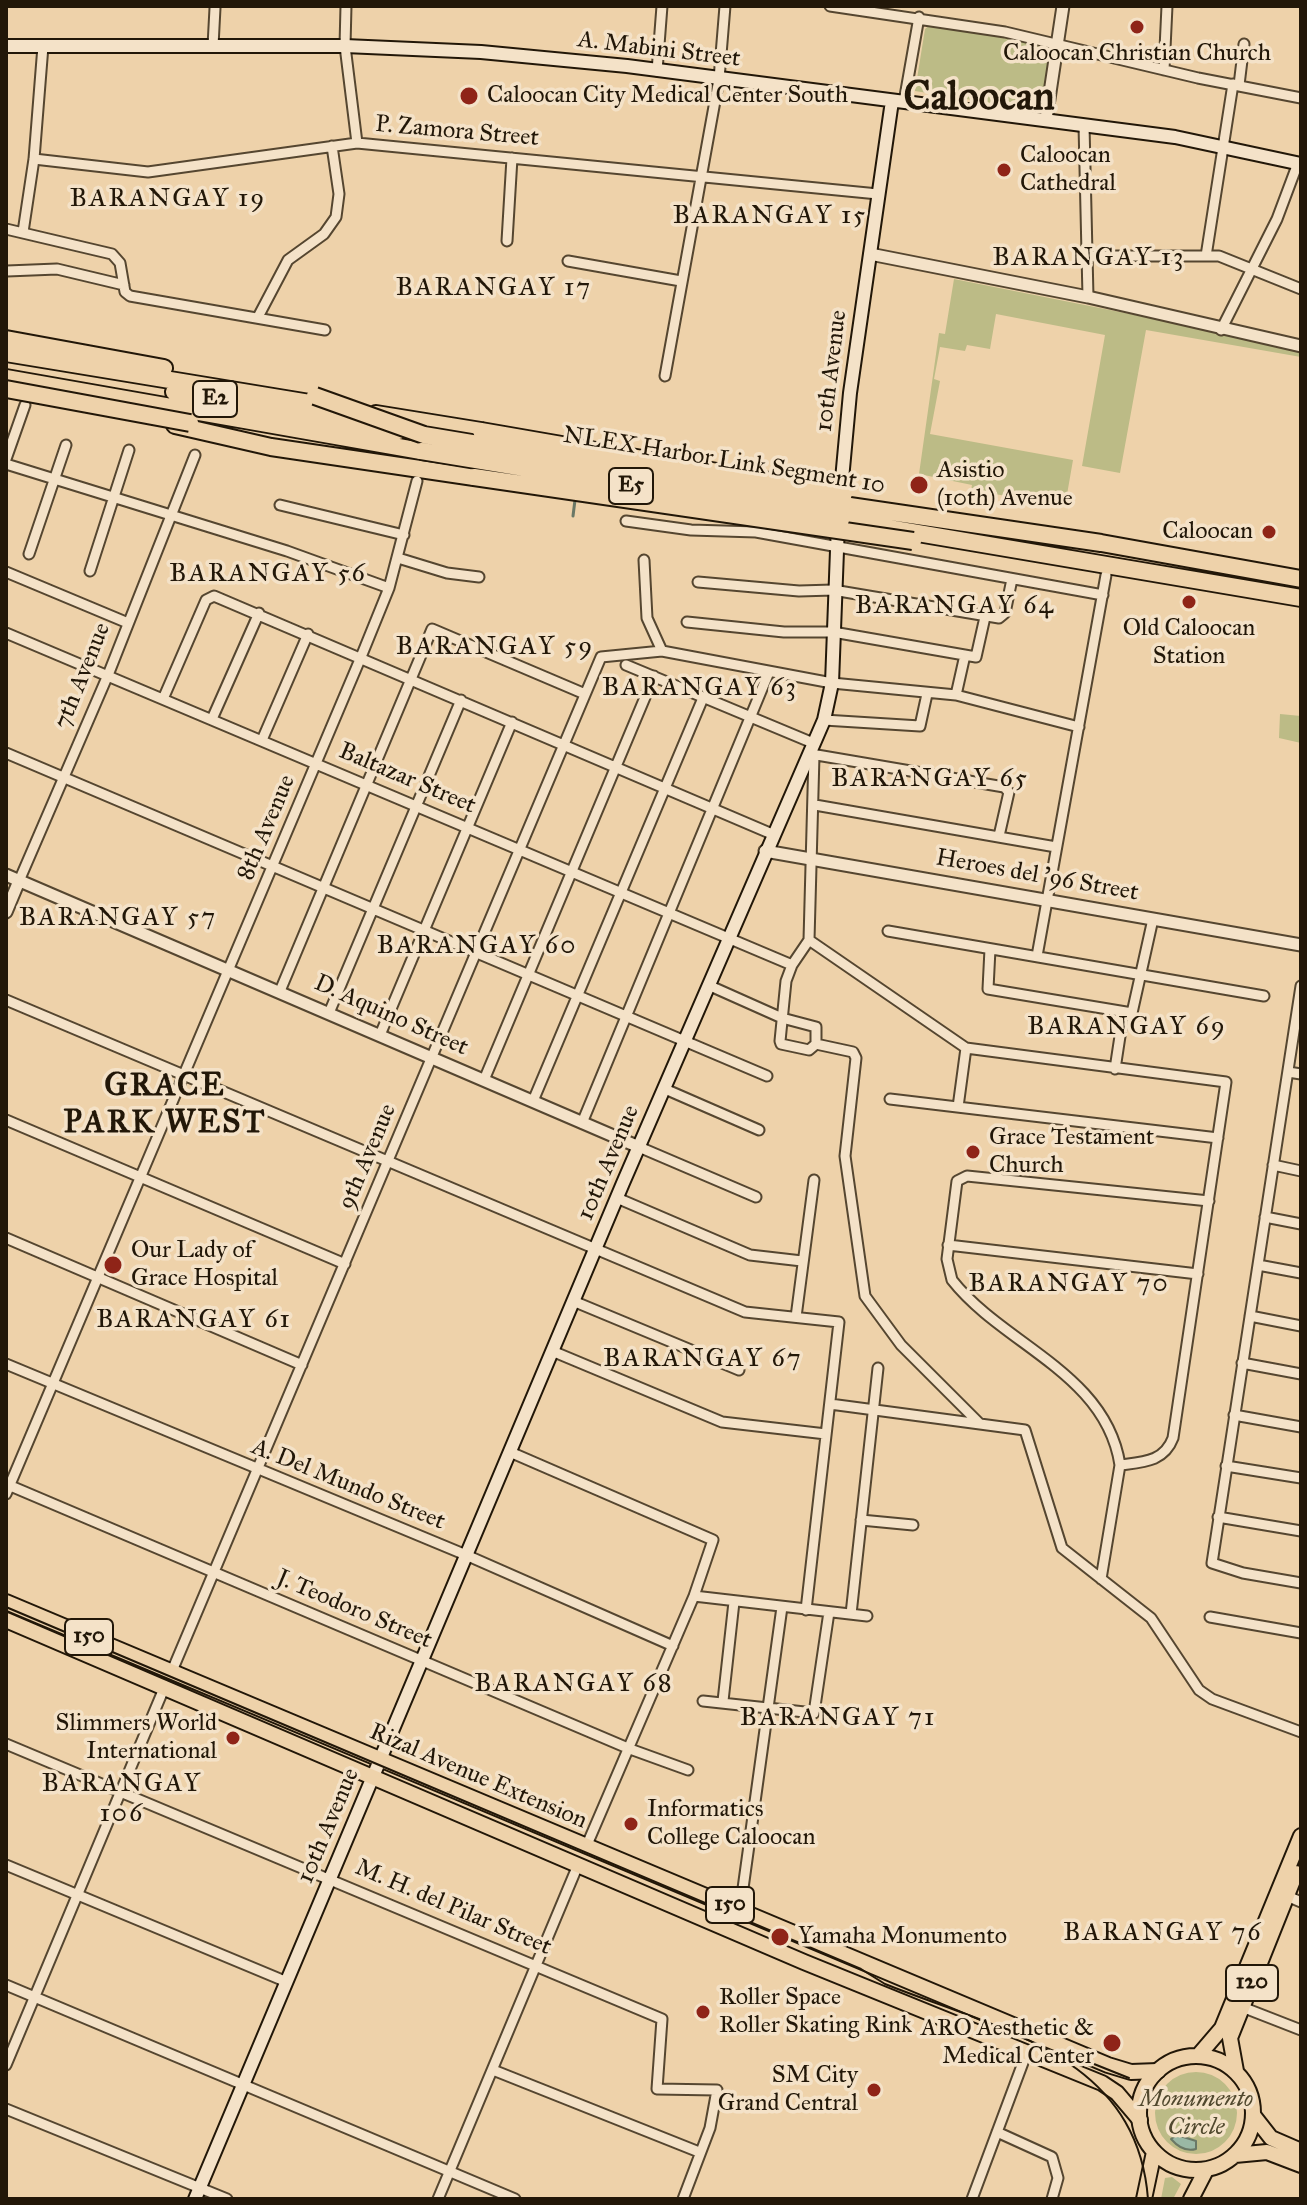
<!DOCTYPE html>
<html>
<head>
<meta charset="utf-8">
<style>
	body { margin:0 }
	#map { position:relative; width:1307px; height:2205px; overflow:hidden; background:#eed2aa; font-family:"IM FELL Great Primer",serif }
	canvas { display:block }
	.frame { position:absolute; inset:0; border:8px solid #221708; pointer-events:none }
</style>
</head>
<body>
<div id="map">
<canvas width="1307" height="2205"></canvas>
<div class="frame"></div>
</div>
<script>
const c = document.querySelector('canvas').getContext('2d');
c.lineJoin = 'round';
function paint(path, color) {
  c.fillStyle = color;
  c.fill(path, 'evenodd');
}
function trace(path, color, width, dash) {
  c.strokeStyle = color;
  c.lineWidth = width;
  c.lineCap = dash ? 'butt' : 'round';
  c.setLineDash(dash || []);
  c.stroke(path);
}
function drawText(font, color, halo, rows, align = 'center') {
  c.font = font + ' "IM FELL Great Primer",serif';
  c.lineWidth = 7;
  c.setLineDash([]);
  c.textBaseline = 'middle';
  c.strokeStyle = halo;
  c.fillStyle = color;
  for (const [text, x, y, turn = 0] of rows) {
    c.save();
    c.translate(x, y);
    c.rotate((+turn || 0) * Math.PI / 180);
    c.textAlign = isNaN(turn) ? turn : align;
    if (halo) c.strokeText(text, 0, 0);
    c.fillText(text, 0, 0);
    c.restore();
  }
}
paint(new Path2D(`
	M 932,23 L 1054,45 L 1043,111 L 915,91 L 925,29 Z
	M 954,279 L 1301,348 L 1301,357 L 1146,330 L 1120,473 L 1082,466 L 1105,335 L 996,314 L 990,349 L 967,345 L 965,351 L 940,347 L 934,379 L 940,381 L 930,434 L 1073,460 L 1065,506 L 971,490 L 972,485 L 919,474 L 939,333 L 945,334 Z
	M 1280,714 L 1301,716 L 1301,743 L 1279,738 Z
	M1155 2113a41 41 0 1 1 82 0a41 41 0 1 1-82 0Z
	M 1172,2177 L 1181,2184 L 1173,2199 L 1161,2199 L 1165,2178 Z`), '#bcbb86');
const water = new Path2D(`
	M 1177,2135 L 1196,2141 L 1196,2149 C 1186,2152 1178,2147 1171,2139 Z`);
paint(water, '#9ab8a5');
trace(water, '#6a7866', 2);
trace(new Path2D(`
	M 573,516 L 575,500`), '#6a7866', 3);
const minor = new Path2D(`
	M 346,6 L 345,46 L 357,143
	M 830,6 L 1005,32 L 1198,78 L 1301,98
	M 213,46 L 215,8
	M 1164,70 L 1167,6
	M 657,71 L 662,6
	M 1239,85 L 1244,44
	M 904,102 L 919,17
	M 1084,125 L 1088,297
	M 34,159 L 148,172 L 357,143 L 878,194
	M 6,229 L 112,254 L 120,263 L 125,292 L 130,296 L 325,330
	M 23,232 L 34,159 L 43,46
	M 507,241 L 512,158
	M 1087,256 L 1219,256 L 1301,289
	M 1206,256 L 1233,84
	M 568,261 L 681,281
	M 7,271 L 57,269 L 124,285
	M 258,317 L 288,260 L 324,234 L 336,217 L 339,194 L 332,146
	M 1221,330 L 1277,219 L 1298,163
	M 665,376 L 719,79 L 725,6
	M 6,459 L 25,405
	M 6,464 L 287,551 L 389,588
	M 280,505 L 404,535
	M 626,521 L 691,530 L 756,532 L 1103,595
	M 29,554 L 66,445
	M 398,558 L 447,573 L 479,577
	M 644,560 L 647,618 L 662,651
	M 90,571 L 129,450
	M 6,572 L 128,623
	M 698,582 L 799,591 L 833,590 L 999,618 L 1005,613 L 1012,579
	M 687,622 L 784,632 L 833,632 L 976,657 L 985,617
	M 6,633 L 792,965
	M 626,665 L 813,743
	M 956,695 L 965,655
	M 163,699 L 206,600 L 214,596 L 772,834
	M 212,719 L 259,613
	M 824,720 L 920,726 L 927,694
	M 262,740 L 308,634
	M 6,753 L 767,1076
	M 811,754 L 1004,787 L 1009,792 L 999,836
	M 814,755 L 809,940 L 792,965 L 786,981 L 780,1041 L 781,1044 L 809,1050 L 816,1044
	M 815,805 L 1056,847
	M 19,881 L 108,675 L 195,455
	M 888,931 L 1264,996
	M 809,940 L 966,1048 L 1226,1082 L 1173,1438 C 1164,1462 1143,1462 1120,1465
	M 990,949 L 988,989 L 1132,1013 L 1153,919
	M 1037,956 L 1106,575
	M 708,985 L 782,1018 L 816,1027 L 816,1044
	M 1301,986 L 1212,1563 L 1243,1573 L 1301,1583
	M 280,991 L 432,629 L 585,694
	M 6,1000 L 745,1312 L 839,1322 L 806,1610
	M 329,1013 L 461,700
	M 380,1035 L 512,722
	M 816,1044 L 853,1052 L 856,1058 L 845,1156 L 865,1296 L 901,1345 L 979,1423
	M 1115,1069 L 1122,1023
	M 1288,1072 L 1301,1074
	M 484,1080 L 654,676
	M 665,1089 L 759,1130
	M 890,1099 L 1218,1138
	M 533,1101 L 703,698
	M 958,1107 L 966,1048
	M 6,1120 L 345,1264
	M 582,1123 L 769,672
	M 639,1147 L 756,1197
	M 1273,1165 L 1301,1171
	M 617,1198 L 750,1255 L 802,1261
	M 1265,1217 L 1301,1224
	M 6,1238 L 302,1365
	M 948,1245 L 1198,1274
	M 1258,1265 L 1301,1273
	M 573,1301 L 739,1370
	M 1250,1316 L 1301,1326
	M 796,1317 L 814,1180
	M 552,1351 L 722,1422 L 826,1434
	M 1242,1363 L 1301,1374
	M 6,1364 L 466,1555 L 673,1646
	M 830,1404 L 1025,1430 L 1062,1548 L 1151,1618 L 1199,1690 L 1212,1699 L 1301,1732
	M 1234,1415 L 1301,1427
	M 510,1452 L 713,1540 L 694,1596 L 586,1847
	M 1226,1466 L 1301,1478
	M 6,1484 L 630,1749 L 688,1770
	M 6,1494 L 361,657 L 389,588 L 417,481
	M 1218,1517 L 1301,1531
	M 861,1520 L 913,1525
	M 1101,1579 L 1120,1465 C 1106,1373 1003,1345 952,1280 L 947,1259 L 957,1181 L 967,1176 L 1209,1201
	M 694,1596 L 867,1616
	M 851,1614 L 878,1368
	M 1210,1617 L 1301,1633
	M 172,1671 L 601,657 L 662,651 L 832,683 L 956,695 L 1079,727
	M 703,1701 L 814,1713 L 829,1612
	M 723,1701 L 734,1602
	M 6,1744 L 662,2019 L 657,2089 L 717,2090 L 710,2128 L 683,2199
	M 6,1865 L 287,1982
	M 1287,1896 L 1301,1902
	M 740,1910 L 782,1607
	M 6,1985 L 515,2199
	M 1242,2007 L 1301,2030
	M 6,2065 L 165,1686
	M 493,2070 L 699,2152
	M 6,2109 L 227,2199
	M 997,2132 L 1052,2157 L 1058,2178 L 1052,2199
	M 438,2199 L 578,1865
	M 972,2199 L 1027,2052`);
const tertiary = new Path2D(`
	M 1046,119 L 1063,6
	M 870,254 L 1088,297 L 1301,346
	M 765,851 L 1301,945
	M 6,875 L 639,1147
	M 6,912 L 19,881`);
const secondary = new Path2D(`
	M 6,46 L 345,46 L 481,52 L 627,66 L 1175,137 L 1301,164
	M 840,501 L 850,393 L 892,101
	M 195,2199 L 623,1183 L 824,720 L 832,683 L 838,524`);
const primary = new Path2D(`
	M 6,1602 L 1108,2065 L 1131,2072 L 1158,2071
	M 6,1620 L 804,1962 L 1102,2083 L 1117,2093 L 1140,2120`);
const trunk = new Path2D(`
	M1139 2113a57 57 0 1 1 114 0a57 57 0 1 1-114 0Z
	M 1198,2056 L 1222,2028 L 1301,1836
	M 1236,2071 L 1230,2038 L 1296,1873
	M 1253,2115 L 1271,2138 L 1301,2151
	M 1235,2155 L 1267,2152 L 1301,2165
	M 1144,2199 L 1154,2152
	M 1191,2199 L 1206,2170`);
const motorway = new Path2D(`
	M 6,339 L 164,368
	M 6,353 L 334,407
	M 6,378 L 421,451
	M 174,392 L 399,431
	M 376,414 L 481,431
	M 175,425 L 271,447 L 474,477
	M 843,505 L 1101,543 L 1301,579
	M 841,520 L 1301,598`);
trace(minor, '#554630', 13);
trace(tertiary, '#554630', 15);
trace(secondary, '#221708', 16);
trace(primary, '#221708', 18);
trace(trunk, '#221708', 18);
trace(motorway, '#221708', 20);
trace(minor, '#f4e2c8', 9);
trace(tertiary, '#f4e2c8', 11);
trace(secondary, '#f4e2c8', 12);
trace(primary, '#eed2aa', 14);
trace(trunk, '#eed2aa', 14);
trace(motorway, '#eed2aa', 16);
trace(new Path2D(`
	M 6,1607 L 861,1969 L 885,1984 C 997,2029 1137,2054 1148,2199
	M 1069,2054 L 1129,2078`), '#221708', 2);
const motorwayBridge = new Path2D(`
	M 6,389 L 190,423
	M 315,396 L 424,435 L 843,505
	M 481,431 L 844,494
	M 421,451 L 841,520
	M 474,477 L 913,541`);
trace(motorwayBridge, '#221708', 20, []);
trace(motorwayBridge, '#eed2aa', 16);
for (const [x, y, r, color] of [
	[1137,27,8,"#8f2418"],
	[469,96,10,"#8f2418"],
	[1004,170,8,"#8f2418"],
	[919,485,10,"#8f2418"],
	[1269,532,8,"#8f2418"],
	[1189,602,8,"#8f2418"],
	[973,1152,8,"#8f2418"],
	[113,1265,10,"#8f2418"],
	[233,1738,8,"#8f2418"],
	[631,1824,8,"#8f2418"],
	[780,1937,10,"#8f2418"],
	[703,2012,8,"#8f2418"],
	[1112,2043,10,"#8f2418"],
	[874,2090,8,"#8f2418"]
]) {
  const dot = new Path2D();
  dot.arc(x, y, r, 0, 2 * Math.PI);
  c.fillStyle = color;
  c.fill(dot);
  trace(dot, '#f4e2c8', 3);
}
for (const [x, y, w] of [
	[215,399,44],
	[631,486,44],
	[89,1637,48],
	[730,1905,48],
	[1252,1983,52]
]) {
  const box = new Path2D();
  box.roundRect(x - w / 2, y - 18, w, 36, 6);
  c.fillStyle = '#f4e2c8';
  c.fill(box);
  trace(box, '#221708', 2);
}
drawText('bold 22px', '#221708', null, [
	["E2",215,399],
	["E5",631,486],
	["150",89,1637],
	["150",730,1905],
	["120",1252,1983]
]);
drawText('24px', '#221708', '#f4e2c8', [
	["A. Mabini Street",659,50,7],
	["P. Zamora Street",457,132,5],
	["10th Avenue",832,371,-83],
	["NLEX Harbor Link Segment 10",724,461,9],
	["7th Avenue",83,676,-68],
	["Baltazar Street",407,779,23],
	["8th Avenue",267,828,-67],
	["Heroes del '96 Street",1037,876,10],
	["D. Aquino Street",391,1016,24],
	["9th Avenue",368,1157,-67],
	["10th Avenue",609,1163,-67],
	["A. Del Mundo Street",348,1485,22],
	["J. Teodoro Street",354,1610,23],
	["Rizal Avenue Extension",478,1777,23],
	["10th Avenue",329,1826,-67],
	["M. H. del Pilar Street",453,1908,23]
]);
drawText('24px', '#221708', '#f4e2c8', [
	["Caloocan Christian Church",1137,54,"center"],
	["Caloocan City Medical Center South",487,96],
	["Caloocan",1020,156],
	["Cathedral",1020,184],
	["Asistio",937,471],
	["(10th) Avenue",937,499],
	["Caloocan",1253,532,"right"],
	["Old Caloocan",1189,629,"center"],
	["Station",1189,657,"center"],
	["Grace Testament",989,1138],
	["Church",989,1166],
	["Our Lady of",131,1251],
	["Grace Hospital",131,1279],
	["Slimmers World",217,1724,"right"],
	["International",217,1752,"right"],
	["Informatics",647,1810],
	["College Caloocan",647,1838],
	["Yamaha Monumento",798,1937],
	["Roller Space",719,1998],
	["Roller Skating Rink",719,2026],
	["ARO Aesthetic &",1094,2029,"right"],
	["Medical Center",1094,2057,"right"],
	["SM City",858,2076,"right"],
	["Grand Central",858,2104,"right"]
], 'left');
drawText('italic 24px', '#50482e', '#f4e2c8', [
	["Monumento",1196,2100],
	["Circle",1196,2128]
]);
c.letterSpacing = '2px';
drawText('26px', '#221708', '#f4e2c8', [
	["BARANGAY 19",168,200],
	["BARANGAY 15",770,217],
	["BARANGAY 13",1089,259],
	["BARANGAY 17",494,289],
	["BARANGAY 56",268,575],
	["BARANGAY 64",955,607],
	["BARANGAY 59",495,648],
	["BARANGAY 63",700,689],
	["BARANGAY 65",930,780],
	["BARANGAY 57",118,919],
	["BARANGAY 60",477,947],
	["BARANGAY 69",1127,1028],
	["BARANGAY 70",1069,1285],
	["BARANGAY 61",194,1321],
	["BARANGAY 67",703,1360],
	["BARANGAY 68",574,1685],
	["BARANGAY 71",838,1719],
	["BARANGAY",122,1785],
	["106",122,1815],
	["BARANGAY 76",1163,1934]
]);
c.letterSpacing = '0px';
c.letterSpacing = '2px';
drawText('bold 32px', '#221708', '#f4e2c8', [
	["GRACE",165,1087],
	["PARK WEST",165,1124]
]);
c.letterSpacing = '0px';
drawText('bold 40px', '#221708', '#f4e2c8', [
	["Caloocan",979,99]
]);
</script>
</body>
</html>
